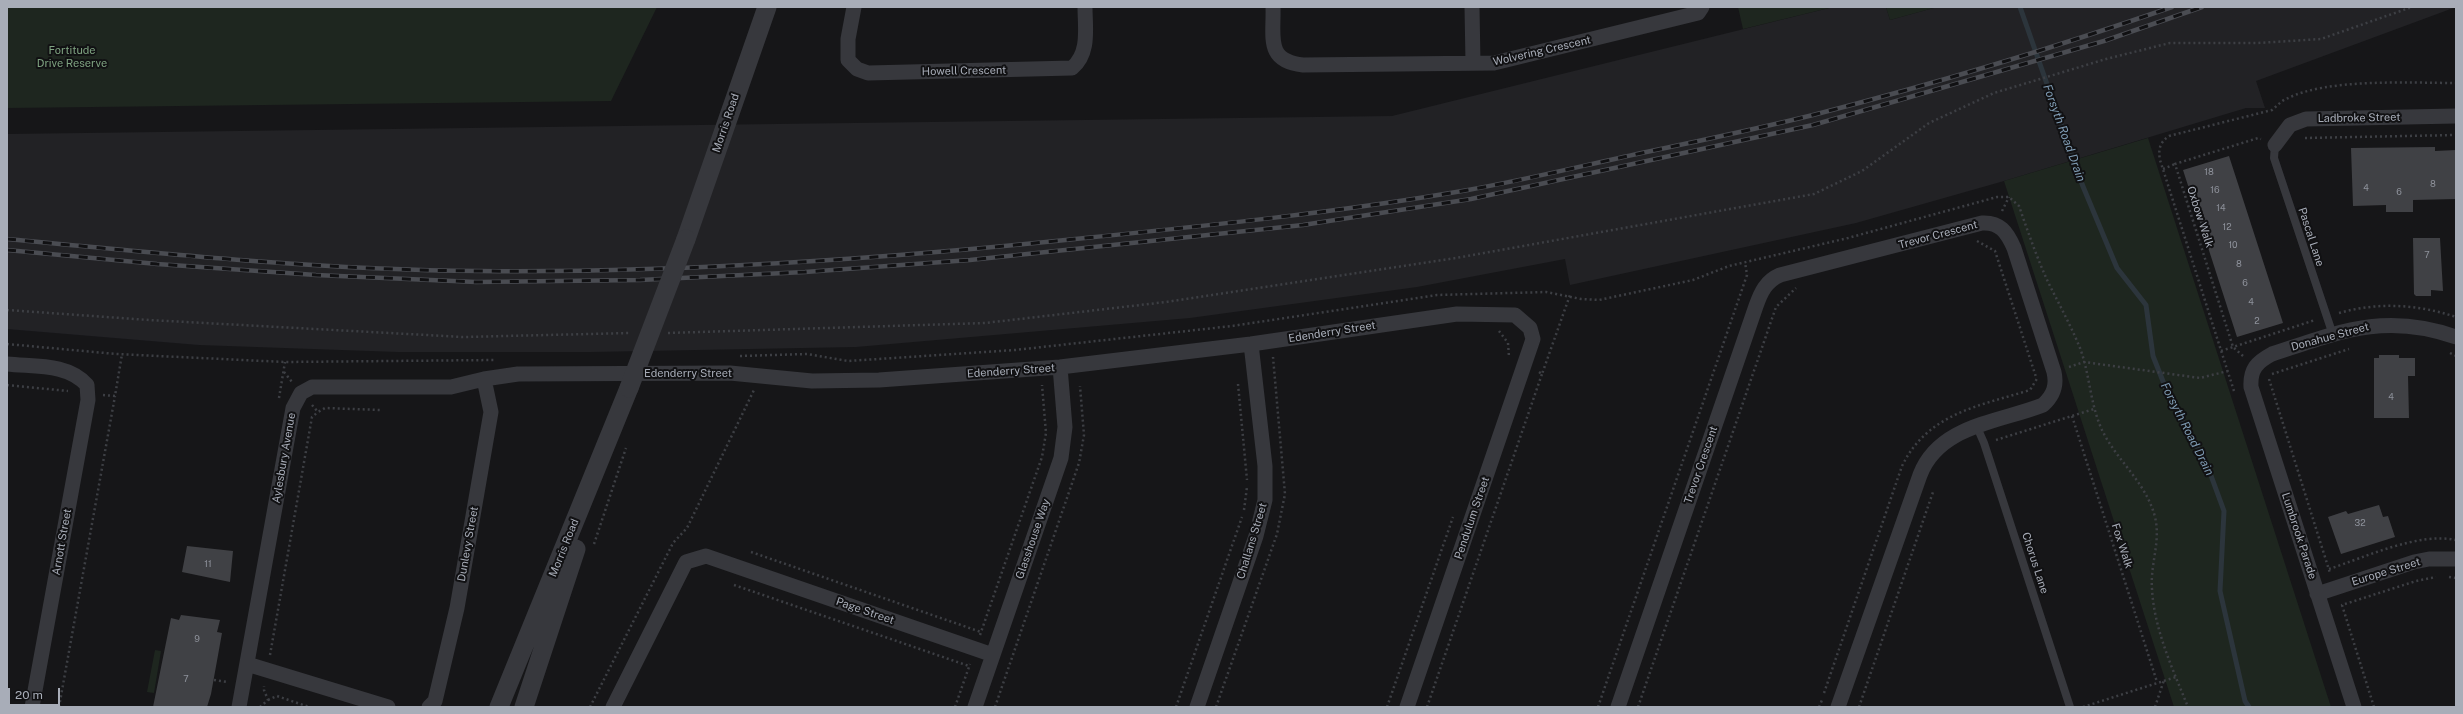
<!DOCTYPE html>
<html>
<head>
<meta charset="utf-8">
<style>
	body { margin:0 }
	#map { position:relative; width:2463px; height:714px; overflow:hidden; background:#161618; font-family:"Public Sans",sans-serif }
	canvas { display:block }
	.frame { position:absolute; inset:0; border:8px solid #a8adb8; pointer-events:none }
	.scale { position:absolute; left:8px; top:688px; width:52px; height:18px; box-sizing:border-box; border:2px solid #a8adb8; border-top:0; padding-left:5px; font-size:12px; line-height:14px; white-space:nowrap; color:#a8adb8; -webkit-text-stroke:3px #111113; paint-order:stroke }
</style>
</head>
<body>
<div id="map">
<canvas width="2463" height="714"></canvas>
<div class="frame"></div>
<div class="scale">20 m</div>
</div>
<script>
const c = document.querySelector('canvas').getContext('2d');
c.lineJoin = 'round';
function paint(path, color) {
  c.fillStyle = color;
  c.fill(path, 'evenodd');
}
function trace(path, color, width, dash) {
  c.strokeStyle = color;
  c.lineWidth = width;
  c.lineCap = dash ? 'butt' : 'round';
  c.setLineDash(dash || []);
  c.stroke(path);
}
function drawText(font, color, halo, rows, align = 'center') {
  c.font = font + ' "Public Sans",sans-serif';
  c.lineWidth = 4;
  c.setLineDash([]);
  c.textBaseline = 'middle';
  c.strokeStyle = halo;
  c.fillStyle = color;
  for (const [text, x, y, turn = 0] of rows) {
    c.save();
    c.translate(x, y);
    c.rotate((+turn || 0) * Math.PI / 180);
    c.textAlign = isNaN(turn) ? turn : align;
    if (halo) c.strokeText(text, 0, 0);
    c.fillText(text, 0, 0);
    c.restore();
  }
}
paint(new Path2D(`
	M 1833,7 L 1886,7 L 1890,20 L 1937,7 L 2456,7 L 2256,81 L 2265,108 L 2246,108 L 2004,181 L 1856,223 L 1570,285 L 1565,259 L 1417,287 L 1190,318 L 856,347 L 591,352 L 398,352 L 199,345 L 7,329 L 7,134 L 1392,116 Z`), '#222225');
paint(new Path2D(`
	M 7,7 L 657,7 L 611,101 L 7,108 Z
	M 1738,7 L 1833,7 L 1743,29 Z
	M 1886,7 L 1937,7 L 1890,20 Z
	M 2148,138 L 2331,707 L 2174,707 L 2004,181 Z
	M 155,650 L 161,651 L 154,693 L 147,692 Z`), '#1e261f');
trace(new Path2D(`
	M 2020,7 L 2082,184 L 2117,268 L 2146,305 L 2153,356 L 2170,399 L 2206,462 L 2224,511 L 2220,591 L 2245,701 L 2249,707`), '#2c353c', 5);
paint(new Path2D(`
	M 2435,147 L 2435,151 L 2456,150 L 2456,199 L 2413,200 L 2413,212 L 2386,212 L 2386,205 L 2353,206 L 2351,148 Z
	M 2229,156 L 2283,323 L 2237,337 L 2183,170 Z
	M 2413,238 L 2440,238 L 2443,291 L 2431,290 L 2431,296 L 2416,296 L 2414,294 Z
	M 2379,355 L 2399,355 L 2399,358 L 2415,358 L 2415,376 L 2408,376 L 2409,418 L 2374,418 L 2374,358 L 2379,358 Z
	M 2379,505 L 2383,517 L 2388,516 L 2395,537 L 2341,554 L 2328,517 L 2346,511 L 2348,514 Z
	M 187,546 L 233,551 L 230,582 L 182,572 Z
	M 181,615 L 220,620 L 217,632 L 222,633 L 211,694 L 207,707 L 153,707 L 171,618 L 179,620 Z`), '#404145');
trace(new Path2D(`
	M 2305,138 L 2456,135
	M 2163,169 L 2175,164
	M 2002,211 L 2009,197
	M 1977,241 L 1995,251 L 2036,377
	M 7,310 L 149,320 L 463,337 L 631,333
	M 2339,313 C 2378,302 2417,304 2456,317
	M 1499,331 L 1508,343 L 1509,357
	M 668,333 L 985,323 L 1166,302 L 1456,258 L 1814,194 L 1862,171 L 1929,123 L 1994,93 L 2106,59 L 2170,43 L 2258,43 L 2321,39 L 2412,7
	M 7,344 L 116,354 L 285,362 L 495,360
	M 2221,351 L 2315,320
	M 2450,353 L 2456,356
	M 740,356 L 807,354 L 848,361 L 1015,350 L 1232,326 L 1437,295 L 1546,292 L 1581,299 L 1599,300 L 1693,280 L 1729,266 L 1848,238 L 1997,197 L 2009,197 L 2019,206 C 2028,232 2037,258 2048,282 C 2059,304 2071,326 2080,348 C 2090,375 2090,404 2102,430 C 2117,461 2146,482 2155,517 C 2161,542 2150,564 2152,589 C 2154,629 2173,670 2188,707
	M 2243,356 L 2233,347 L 2175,164 L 2258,138 L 2261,139
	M 2069,367 L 2084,362 L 2200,378 L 2228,371
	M 284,372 L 292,382
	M 1539,372 L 1542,374 L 1570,295
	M 2272,374 L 2349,349
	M 2269,379 L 2330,573
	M 1238,384 L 1247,480
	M 7,385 L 68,391
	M 2234,391 L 2160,160 C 2158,149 2160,142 2169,136 L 2272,110 C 2277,106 2281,101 2286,99 C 2327,78 2409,83 2456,83
	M 103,395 L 115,396 L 122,354
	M 279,398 L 285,362
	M 312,405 L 318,412 L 325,408 L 381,410
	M 2072,416 L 2157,682
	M 1996,440 L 2094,409
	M 1244,510 L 1247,487
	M 594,544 L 626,448
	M 751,552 L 981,632
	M 2329,569 C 2366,557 2418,532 2456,540
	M 2449,577 L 2456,578
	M 734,585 L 969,666
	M 980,635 L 1042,457 L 1046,433 L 1042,385
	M 270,655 L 312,417 L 318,412
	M 214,680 L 227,682
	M 1824,693 L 1902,466 C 1928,413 1979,406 2030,390 L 2038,377
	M 268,700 L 277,696 L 309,707
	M 59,707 L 115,396
	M 260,707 L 268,700 L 264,690 L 264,686
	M 590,707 L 673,543 L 687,528 L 754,390
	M 955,707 L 970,664
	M 995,707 L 1079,463 L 1084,435 L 1080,386
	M 1176,707 L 1242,517
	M 1216,707 L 1277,534 L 1285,494 L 1273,357
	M 1387,707 L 1453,517
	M 1427,707 L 1542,374
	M 1598,707 L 1747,275 L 1745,262
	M 1638,707 L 1776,307 L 1796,288
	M 1819,707 L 1822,700
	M 1859,707 L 1933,492
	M 2083,707 L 2176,677
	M 2155,707 L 2164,680
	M 2374,707 L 2342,605 L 2416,581 L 2436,577`), '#3d3f44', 2.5, [2, 3]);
trace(new Path2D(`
	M 2275,145 L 2274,158 L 2333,335
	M 1977,427 L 1984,443 L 2070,707`), '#37383d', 8);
trace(new Path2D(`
	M 854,7 L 848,39 L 848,60 L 857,69 L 868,73 L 1072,68 C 1090,53 1085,28 1085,7
	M 1273,7 C 1274,37 1265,61 1303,65 L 1494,63 L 1698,13 L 1702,7
	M 1472,7 L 1473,63
	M 2275,145 L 2290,125 L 2306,119 L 2456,116
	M 7,364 C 35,367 67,363 87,385 L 88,400 L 32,707
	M 2317,594 L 2414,562 L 2429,559 L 2456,559
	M 247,664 L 388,707
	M 239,707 L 293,408 L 301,393 L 312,387 L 451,387 L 484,379 L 518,374 L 730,373 L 812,381 L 879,380 L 1060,367 L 1251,344 L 1457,314 L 1515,315 L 1530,328 L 1533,339 L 1531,345 L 1407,707
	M 429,707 L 435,701 L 457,608 L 491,412 L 484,379
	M 613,707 L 686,562 L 706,556 L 993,655
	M 975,707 L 1061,458 L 1065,427 L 1060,367
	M 1197,707 L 1256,536 L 1265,500 L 1265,466 L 1251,344
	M 1618,707 L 1756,306 C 1761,292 1766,281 1780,275 L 1982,223 C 2000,222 2007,232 2014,248 L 2054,372 C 2057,385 2054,395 2043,405 C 2000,422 1939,425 1920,475 L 1838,707
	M 2354,707 L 2251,387 C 2250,369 2257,362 2272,354 C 2339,332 2385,312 2456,337`), '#37383d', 15);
trace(new Path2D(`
	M 686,239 L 767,7
	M 499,707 L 629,388
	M 524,707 L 576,549`), '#37383d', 19);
const rail = new Path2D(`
	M 7,239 C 164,254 322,270 480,271 C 682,273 884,259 1085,238 C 1213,225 1341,212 1468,190 C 1519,181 1569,169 1619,158 C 1683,144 1749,131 1813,115 C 1934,84 2054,48 2172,7
	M 7,250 L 157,264 L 316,275 L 476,282 L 640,280 L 805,272 L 970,260 L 1303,225 L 1471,199 L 1813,125 L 2104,41 L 2202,7`);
trace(rail, '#4a4c52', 4.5);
trace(rail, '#111113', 3, [9]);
trace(new Path2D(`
	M 629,388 L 686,239`), '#37383d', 19);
drawText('9px', '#8e929b', null, [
	["18",2209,172],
	["8",2433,184],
	["4",2366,188],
	["16",2215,190],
	["6",2399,192],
	["14",2221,208],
	["12",2227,227],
	["10",2233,245],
	["7",2427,255],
	["8",2239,264],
	["6",2245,283],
	["4",2251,302],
	["2",2257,321],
	["4",2391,397],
	["32",2360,523],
	["11",208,564],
	["9",197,639],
	["7",186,679]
]);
drawText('11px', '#7fa381', '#111113', [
	["Fortitude",72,51],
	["Drive Reserve",72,64]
]);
drawText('11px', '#a8adb8', '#111113', [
	["Wolvering Crescent",1542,51,-13],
	["Howell Crescent",964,71,-1],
	["Ladbroke Street",2359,118,-1],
	["Morris Road",726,123,-71],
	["Oxbow Walk",2200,217,72],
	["Trevor Crescent",1938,235,-15],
	["Pascal Lane",2311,237,72],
	["Edenderry Street",1332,332,-9],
	["Donahue Street",2330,337,-15],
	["Edenderry Street",1011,371,-4],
	["Edenderry Street",688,374],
	["Aylesbury Avenue",284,458,-80],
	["Trevor Crescent",1701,465,-71],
	["Pendulum Street",1472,518,-71],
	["Lumbrook Parade",2299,536,72],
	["Glasshouse Way",1033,539,-71],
	["Challans Street",1252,541,-73],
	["Arnott Street",62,542,-80],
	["Dunlevy Street",468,544,-80],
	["Fox Walk",2122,546,72],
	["Morris Road",564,548,-68],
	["Chorus Lane",2035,563,72],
	["Europe Street",2386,572,-17],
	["Page Street",865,611,19]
]);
drawText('italic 12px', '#7f9bb3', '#111113', [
	["Forsyth Road Drain",2064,133,70],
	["Forsyth Road Drain",2187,429,63]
]);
</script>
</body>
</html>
